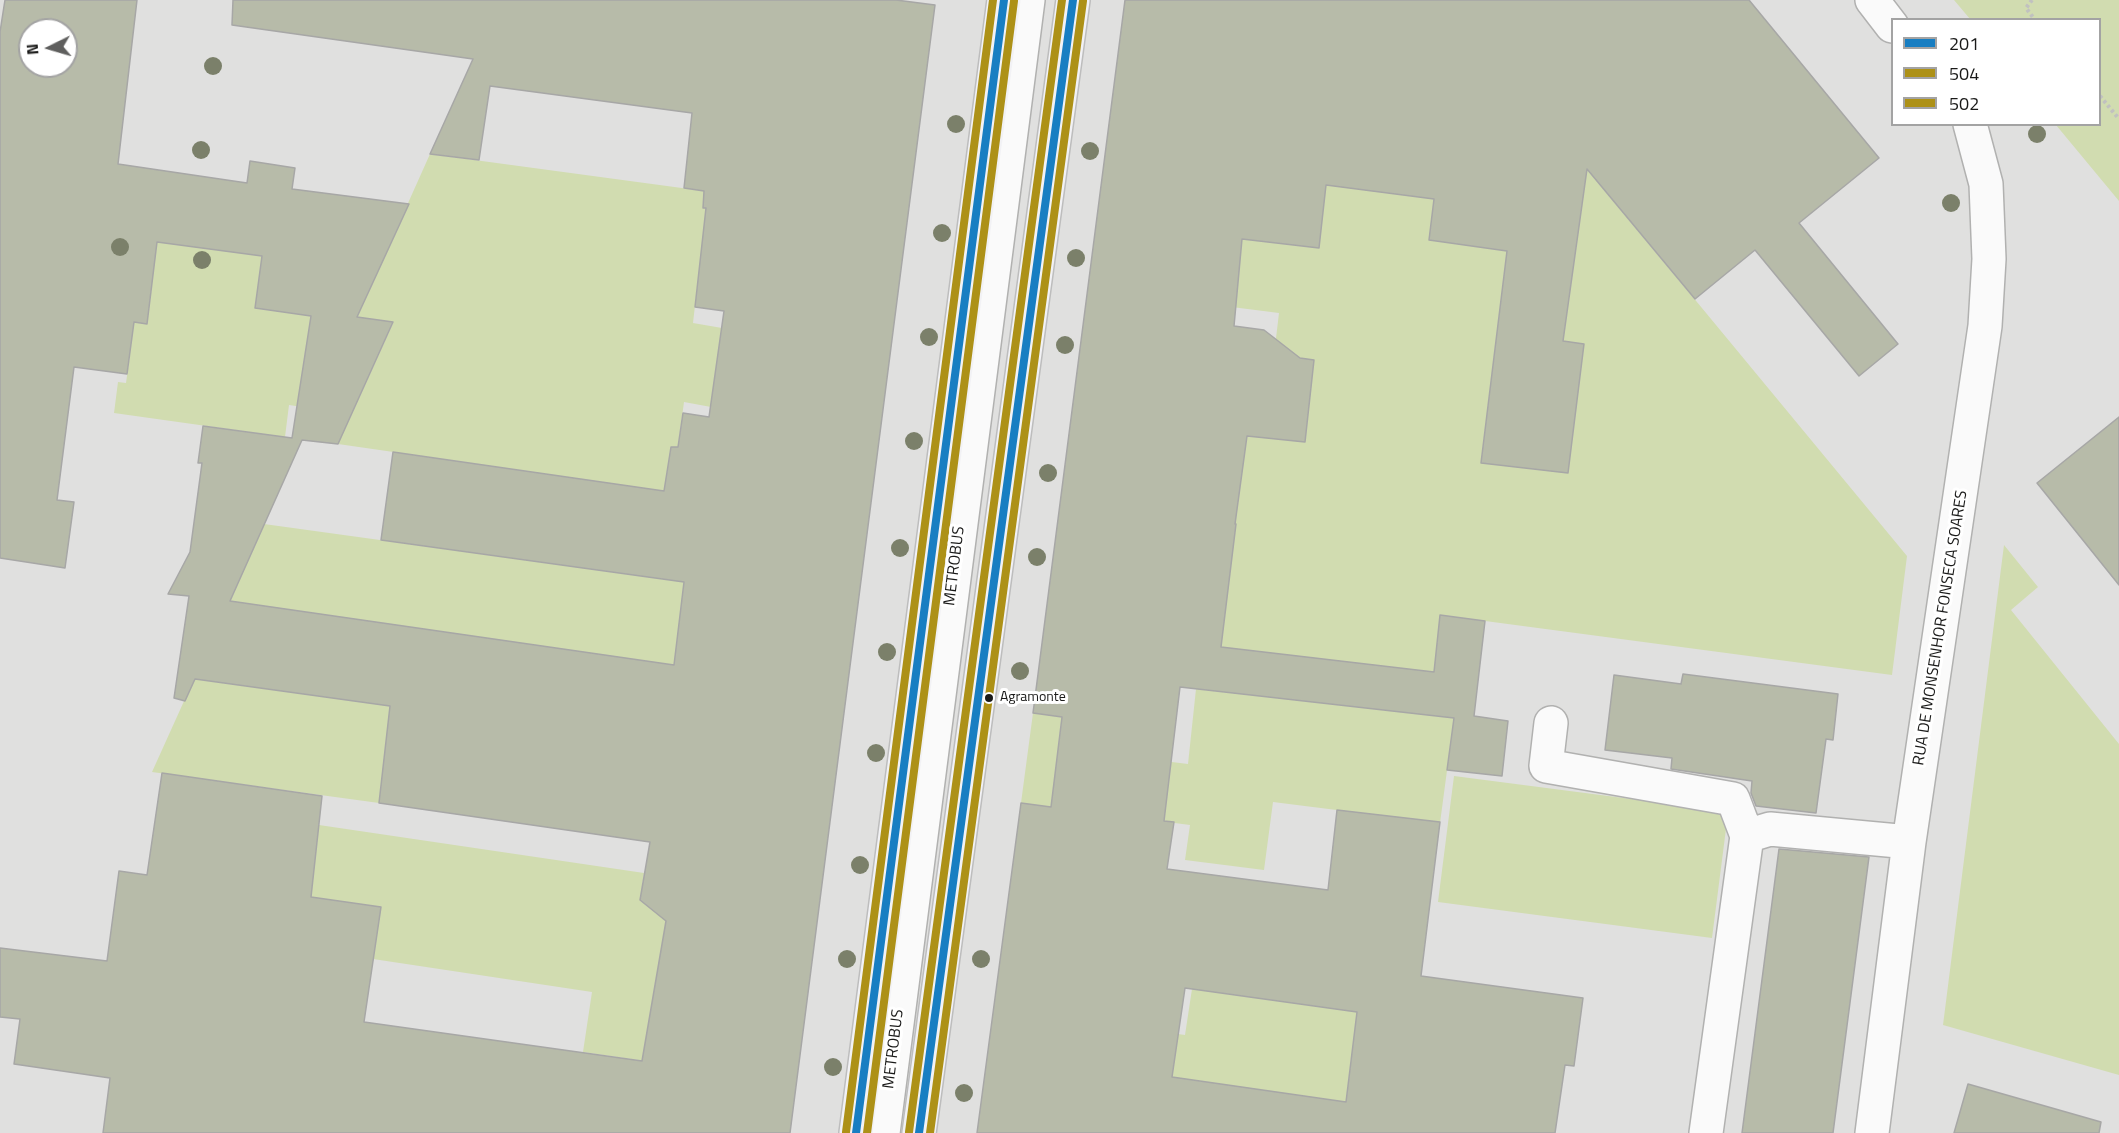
<!DOCTYPE html>
<html>
<head>
<meta charset="utf-8">
<style>
	body { margin:0 }
	#map { position:relative; width:2119px; height:1133px; overflow:hidden; background:#e0e0df; font-family:"Titillium Web",sans-serif }
	canvas { display:block }
	.legend { position:absolute; left:1891px; top:18px; width:210px; height:108px; box-sizing:border-box; background:#fff; border:2px solid #a3a3a3; margin:0; padding:8px 10px; list-style:none; font-size:18px; color:#1a1a19 }
	.legend li { display:flex; align-items:center; gap:12px; height:30px }
	.legend b { width:30px; border:2px solid #a3a3a3 }
	.north { position:absolute; left:18px; top:18px; width:60px; height:60px; box-sizing:border-box; background:#fff; border:2px solid #a3a3a3; border-radius:50%; rotate:265deg; font-size:16px; font-weight:700; line-height:24px; text-align:center; color:#1a1a19 }
	.north::after { content:''; display:block; margin:auto; width:21px; height:27px; background:#5f5f5e; clip-path:polygon(50% 0,100% 100%,50% 72%,0 100%) }
</style>
</head>
<body>
<div id="map">
<canvas width="2119" height="1133"></canvas>
<ul class="legend">
<li><b style="height:8px;background:#187ec2"></b>201</li>
<li><b style="height:8px;background:#ad9117"></b>504</li>
<li><b style="height:8px;background:#ad9117"></b>502</li>
</ul>
<div class="north">N</div>
</div>
<script>
const c = document.querySelector('canvas').getContext('2d');
c.lineJoin = 'round';
function paint(path, color) {
  c.fillStyle = color;
  c.fill(path, 'evenodd');
}
function trace(path, color, width, dash) {
  c.strokeStyle = color;
  c.lineWidth = width;
  c.lineCap = dash ? 'butt' : 'round';
  c.setLineDash(dash || []);
  c.stroke(path);
}
function drawText(font, color, halo, rows, align = 'center') {
  c.font = font + ' "Titillium Web",sans-serif';
  c.lineWidth = 6;
  c.setLineDash([]);
  c.textBaseline = 'middle';
  c.strokeStyle = halo;
  c.fillStyle = color;
  for (const [text, x, y, turn = 0] of rows) {
    c.save();
    c.translate(x, y);
    c.rotate((+turn || 0) * Math.PI / 180);
    c.textAlign = isNaN(turn) ? turn : align;
    if (halo) c.strokeText(text, 0, 0);
    c.fillText(text, 0, 0);
    c.restore();
  }
}
paint(new Path2D(`
	M 1954,0 L 2119,0 L 2119,201 L 2056,125 L 2100,124 L 2100,20 L 1970,19 Z
	M 430,154 L 704,191 L 703,208 L 723,210 L 698,279 L 693,323 L 722,328 L 711,407 L 684,402 L 678,447 L 671,447 L 664,491 L 338,444 L 393,323 L 357,317 Z
	M 1587,169 L 1907,556 L 1892,675 L 1440,615 L 1434,672 L 1202,645 L 1206,598 L 1050,580 L 1052,571 L 1200,430 L 1305,442 L 1314,360 L 1274,355 L 1279,313 L 1216,305 L 1242,239 L 1319,248 L 1250,175 L 1434,199 L 1429,240 L 1507,251 L 1481,462 L 1567,473 L 1563,341 Z
	M 153,241 L 262,256 L 256,308 L 311,316 L 316,409 L 289,405 L 285,437 L 114,413 L 118,382 L 126,383 L 130,354 L 77,346 L 108,319 L 147,324 L 151,293 Z
	M 264,524 L 684,582 L 674,665 L 230,601 Z
	M 2004,545 L 2038,587 L 2011,610 L 2119,744 L 2119,1075 L 1943,1025 Z
	M 194,679 L 680,746 L 385,751 L 379,803 L 152,772 Z
	M 1196,689 L 1454,718 L 1440,823 L 1273,802 L 1264,870 L 1185,860 L 1190,825 L 1021,803 L 1033,713 L 1062,717 L 1058,748 L 1188,764 Z
	M 1454,776 L 1716,810 L 1727,821 L 1712,938 L 1438,902 Z
	M 319,825 L 644,873 L 640,901 L 668,906 L 796,1083 L 583,1052 L 592,992 L 373,959 L 381,907 L 309,897 Z
	M 1192,989 L 1414,1020 L 1408,1066 L 1351,1059 L 1346,1102 L 1172,1077 L 1178,1034 L 1185,1035 Z`), '#d1dcb0');
const building = new Path2D(`
	M 5,0 L 137,0 L 118,164 L 247,183 L 250,161 L 295,168 L 292,189 L 409,204 L 357,317 L 393,322 L 338,444 L 302,440 L 230,601 L 674,665 L 684,582 L 381,540 L 393,452 L 664,491 L 671,447 L 678,447 L 683,413 L 709,417 L 724,311 L 695,307 L 706,208 L 703,208 L 704,191 L 684,188 L 692,113 L 490,86 L 479,160 L 430,154 L 473,59 L 232,25 L 233,0 L 896,0 L 935,5 L 790,1133 L 103,1133 L 110,1078 L 14,1064 L 20,1019 L 0,1017 L 0,948 L 107,961 L 119,871 L 147,875 L 162,773 L 322,796 L 311,897 L 381,907 L 364,1022 L 642,1061 L 666,921 L 640,900 L 650,842 L 379,803 L 390,706 L 195,679 L 185,701 L 174,698 L 189,596 L 168,594 L 190,552 L 202,463 L 198,463 L 203,426 L 292,438 L 311,316 L 255,308 L 262,256 L 157,242 L 147,324 L 134,322 L 127,374 L 74,367 L 57,500 L 74,502 L 65,568 L 0,558 L 0,32 ZM 30,30 L 66,30 L 66,66 L 30,66 Z
	M 1125,0 L 1749,0 L 1879,158 L 1799,223 L 1898,344 L 1859,376 L 1755,250 L 1695,299 L 1587,169 L 1563,341 L 1584,344 L 1568,473 L 1481,463 L 1507,251 L 1429,240 L 1434,199 L 1326,185 L 1319,248 L 1242,239 L 1234,326 L 1264,330 L 1300,358 L 1314,360 L 1305,442 L 1247,436 L 1235,524 L 1236,524 L 1221,647 L 1434,672 L 1440,615 L 1485,621 L 1474,716 L 1508,721 L 1502,776 L 1447,770 L 1454,718 L 1180,687 L 1164,821 L 1174,822 L 1167,869 L 1328,890 L 1337,810 L 1440,822 L 1421,976 L 1583,998 L 1574,1066 L 1565,1065 L 1555,1133 L 977,1133 L 1021,803 L 1051,807 L 1062,717 L 1033,713 ZM 1185,988 L 1357,1012 L 1346,1102 L 1172,1077 Z
	M 2119,417 L 2119,585 L 2037,483 Z
	M 1683,674 L 1838,694 L 1833,740 L 1826,739 L 1816,813 L 1756,806 L 1751,793 L 1752,781 L 1671,769 L 1672,758 L 1605,750 L 1614,675 L 1681,684 Z
	M 1779,849 L 1869,857 L 1833,1133 L 1742,1133 Z
	M 1968,1084 L 2101,1122 L 2099,1133 L 1954,1133 Z`);
paint(building, '#b7bba9');
trace(building, '#a7a7a6', 1.5);
const minor = new Path2D(`
	M 1872,0 L 1892,26
	M 1551,723 L 1546,766 L 1733,799 L 1747,836
	M 883,1133 L 1028,0
	M 1706,1133 L 1747,836 L 1770,829 L 1909,842
	M 1872,1133 L 1909,842 L 1985,326 L 1989,259 L 1986,184 L 1970,124`);
const major = new Path2D(`
	M 856,1133 L 1004,0
	M 919,1133 L 1073,0`);
trace(minor, '#b1b1b0', 36);
trace(major, '#bdbdbd', 36);
trace(new Path2D(`
	M 2032,0 L 2026,8 L 2035,20
	M 2100,96 L 2119,119`), '#c1c1c0', 4, [3, 3]);
trace(minor, '#fafafa', 33);
trace(major, '#f2f2f5', 33);
trace(new Path2D(`
	M 856,1133 L 1004,0
	M 919,1133 L 1073,0`), '#187ec2', 8);
trace(new Path2D(`
	M 867,1133 L 1014,1
	M 930,1133 L 1083,1`), '#ad9117', 8);
trace(new Path2D(`
	M 846,1132 L 993,0
	M 909,1132 L 1062,0`), '#ad9117', 8);
c.fillStyle = '#7b806a';
for (const [x, y] of [
	[213,66],
	[956,124],
	[2037,134],
	[201,150],
	[1090,151],
	[1951,203],
	[942,233],
	[120,247],
	[1076,258],
	[202,260],
	[929,337],
	[1065,345],
	[914,441],
	[1048,473],
	[900,548],
	[1037,557],
	[887,652],
	[1020,671],
	[876,753],
	[860,865],
	[847,959],
	[981,959],
	[833,1067],
	[964,1093]
]) {
  c.beginPath();
  c.arc(x, y, 9, 0, 2 * Math.PI);
  c.fill();
}
for (const [x, y, r, color] of [
	[989,698,5,"#1a1a19"]
]) {
  const dot = new Path2D();
  dot.arc(x, y, r, 0, 2 * Math.PI);
  c.fillStyle = color;
  c.fill(dot);
  trace(dot, '#fff', 2);
}
drawText('14px', '#1a1a19', '#fff', [
	["Agramonte",1000,698]
], 'left');
drawText('16px', '#1a1a19', '#fff', [
	["METROBUS",955,566,-83],
	["RUA DE MONSENHOR FONSECA SOARES",1941,628,-81],
	["METROBUS",894,1049,-83]
]);
</script>
</body>
</html>
